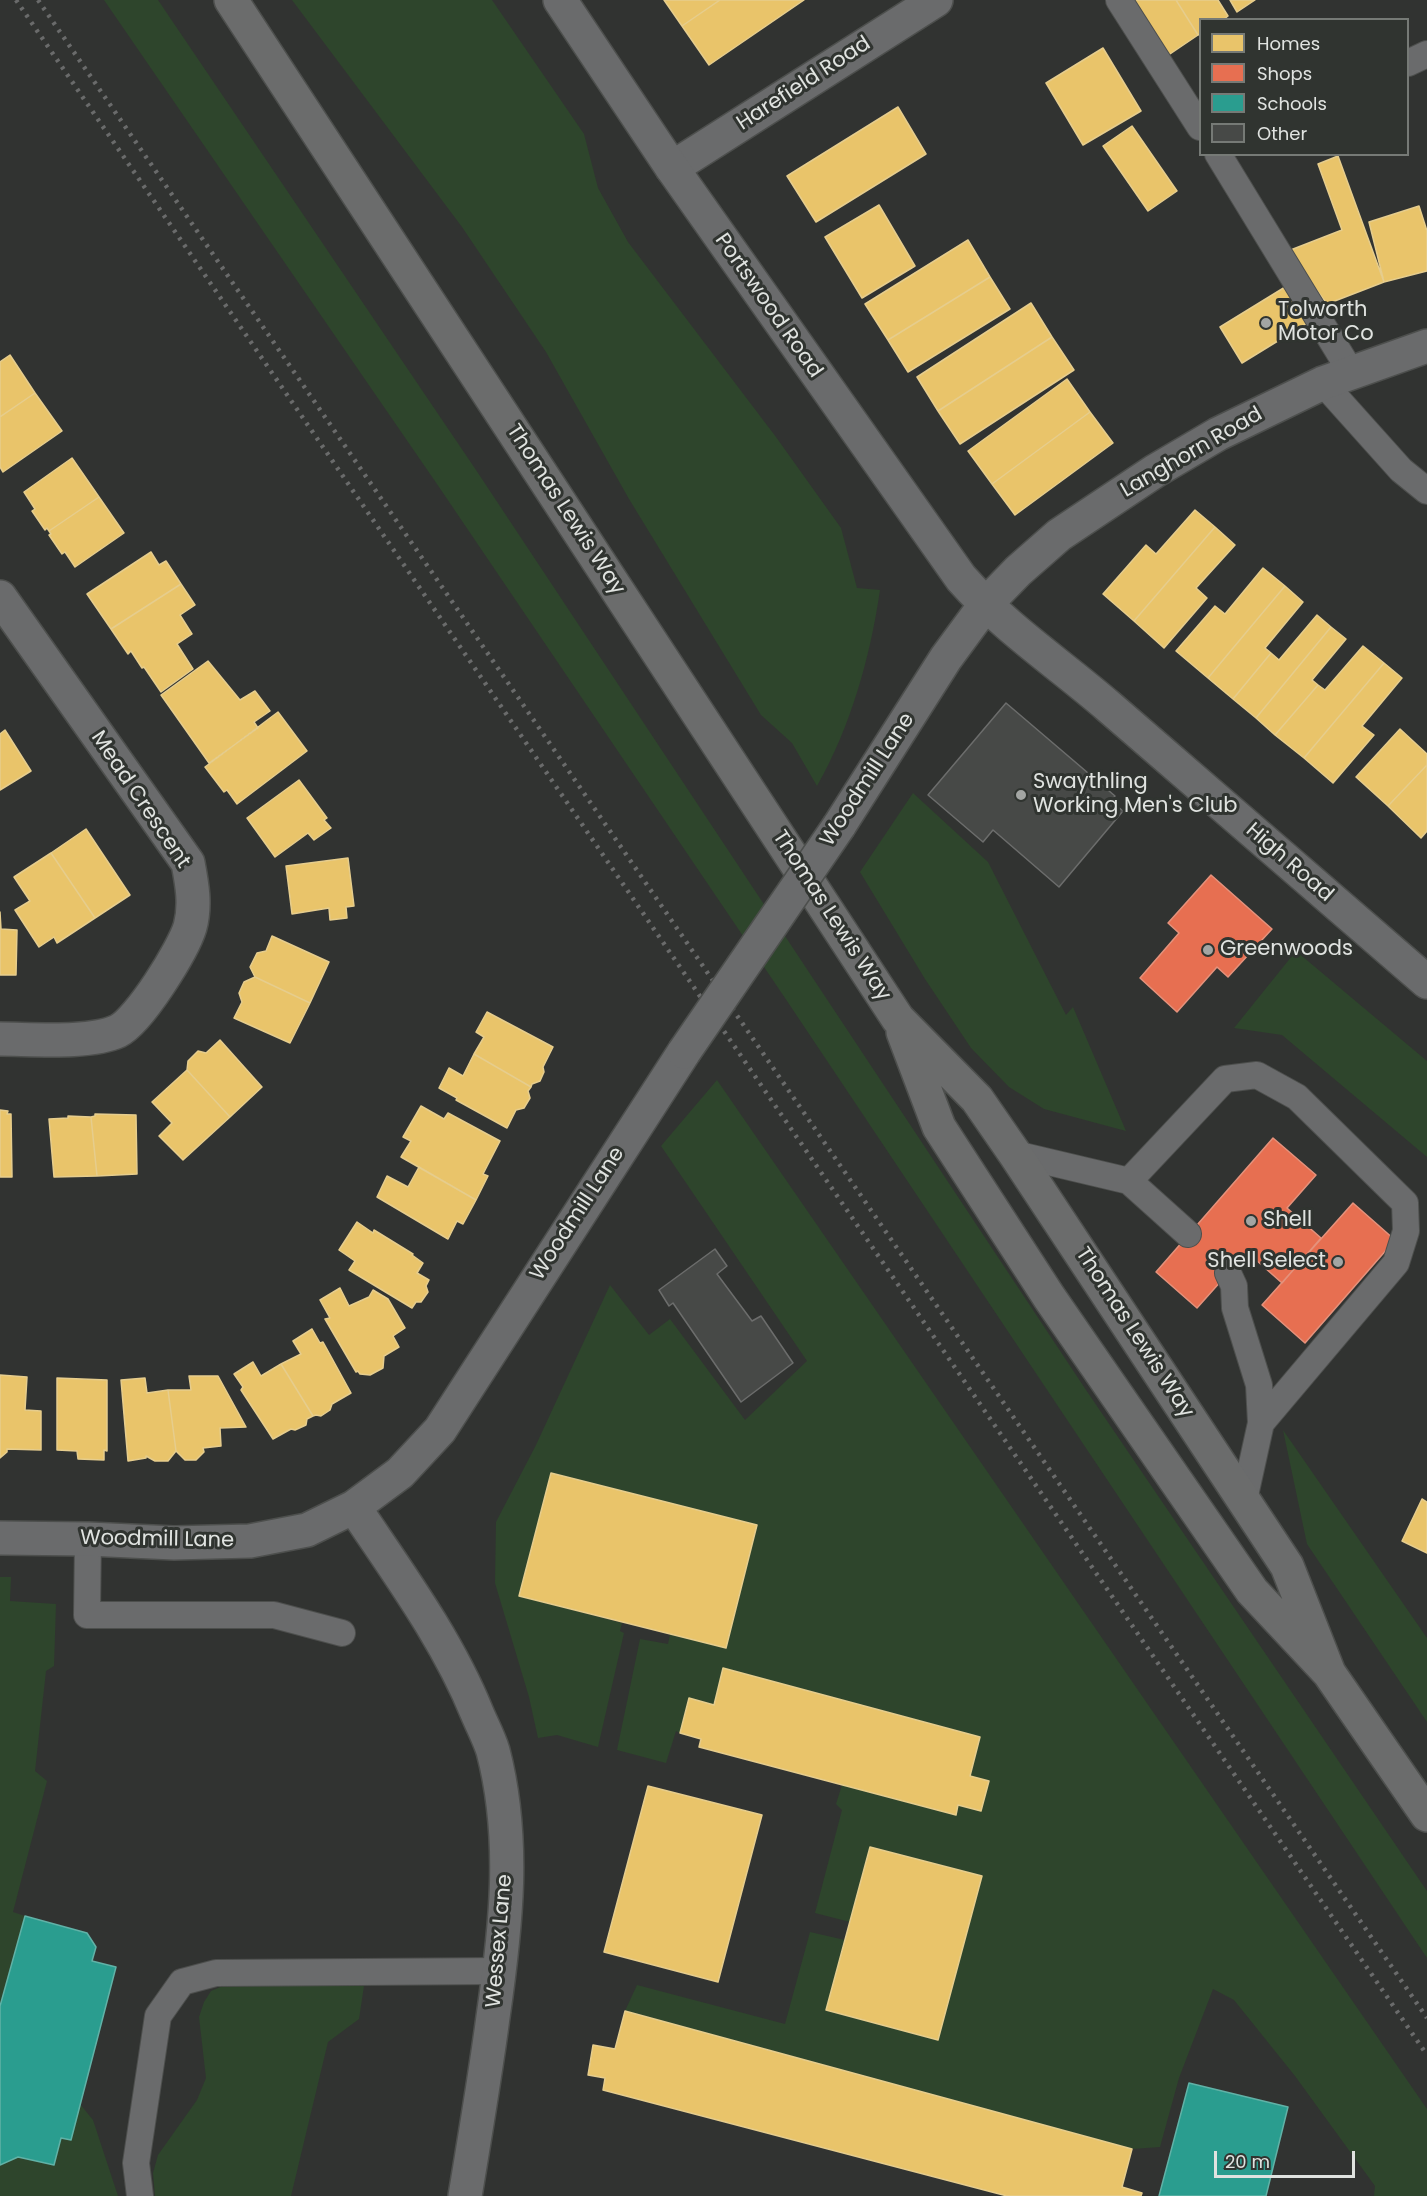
<!DOCTYPE html>
<html>
<head>
<meta charset="utf-8">
<style>
	body { margin:0 }
	#map { position:relative; width:1427px; height:2196px; overflow:hidden; background:#313331; font-family:Poppins,sans-serif }
	canvas { display:block }
	.legend { position:absolute; left:1199px; top:18px; width:210px; height:138px; box-sizing:border-box; background:#303430; border:2px solid #767a76; margin:0; padding:8px 10px; list-style:none; font-size:18px; color:#e0e3e0 }
	.legend li { display:flex; align-items:center; gap:12px; height:30px }
	.legend b { width:30px; border:2px solid #767a76 }
	.scale { position:absolute; left:1214px; top:2151px; width:141px; height:27px; box-sizing:border-box; border:3px solid #e0e3e0; border-top:0; padding-left:8px; font-size:18px; line-height:21px; white-space:nowrap; color:#e0e3e0; -webkit-text-stroke:4px #303430; paint-order:stroke }
</style>
</head>
<body>
<div id="map">
<canvas width="1427" height="2196"></canvas>
<ul class="legend">
<li><b style="height:16px;background:#e9c46a"></b>Homes</li>
<li><b style="height:16px;background:#e76f51"></b>Shops</li>
<li><b style="height:16px;background:#2a9d8f"></b>Schools</li>
<li><b style="height:16px;background:#474947"></b>Other</li>
</ul>
<div class="scale">20 m</div>
</div>
<script>
const c = document.querySelector('canvas').getContext('2d');
c.lineJoin = 'round';
function paint(path, color) {
  c.fillStyle = color;
  c.fill(path, 'evenodd');
}
function trace(path, color, width, dash) {
  c.strokeStyle = color;
  c.lineWidth = width;
  c.lineCap = dash ? 'butt' : 'round';
  c.setLineDash(dash || []);
  c.stroke(path);
}
function drawText(font, color, halo, rows, align = 'center') {
  c.font = font + ' Poppins,sans-serif';
  c.lineWidth = 6;
  c.setLineDash([]);
  c.textBaseline = 'middle';
  c.strokeStyle = halo;
  c.fillStyle = color;
  for (const [text, x, y, turn = 0] of rows) {
    c.save();
    c.translate(x, y);
    c.rotate((+turn || 0) * Math.PI / 180);
    c.textAlign = isNaN(turn) ? turn : align;
    if (halo) c.strokeText(text, 0, 0);
    c.fillText(text, 0, 0);
    c.restore();
  }
}
paint(new Path2D(`
	M 104,0 L 158,0 L 476,470 L 1086,1390 L 1427,1891 L 1427,1958 L 785,998 L 439,487 Z
	M 292,0 L 492,0 L 584,134 L 598,188 L 628,242 L 776,437 L 841,528 L 857,588 L 880,590 C 870,658 851,726 817,786 L 792,743 L 761,715 L 629,499 L 546,352 L 462,227 Z
	M 913,793 L 988,862 L 1066,1015 L 1073,1007 L 1126,1131 L 1044,1109 L 1009,1087 L 971,1048 L 925,979 L 860,872 Z
	M 1296,951 L 1427,1061 L 1427,1157 L 1282,1035 L 1234,1028 Z
	M 717,1080 L 1427,2109 L 1427,2196 L 1374,2196 L 1375,2186 L 1295,2076 L 1234,2000 L 1213,1989 L 1179,2078 L 1160,2147 L 1132,2149 L 625,2011 L 637,1985 L 785,2024 L 810,1932 L 845,1940 L 826,2010 L 938,2040 L 982,1876 L 870,1847 L 850,1922 L 815,1913 L 842,1810 L 836,1804 L 842,1785 L 955,1815 L 970,1776 L 980,1737 L 723,1668 L 714,1705 L 688,1699 L 680,1733 L 676,1731 L 666,1763 L 617,1750 L 640,1639 L 668,1644 L 670,1634 L 726,1648 L 757,1526 L 551,1473 L 519,1596 L 622,1623 L 620,1631 L 624,1633 L 598,1747 L 557,1735 L 538,1738 L 529,1697 L 495,1583 L 496,1522 L 536,1445 L 610,1285 L 649,1335 L 670,1319 L 745,1420 L 807,1361 L 661,1146 Z
	M 1283,1430 L 1427,1638 L 1427,1722 L 1307,1544 Z
	M 0,1577 L 11,1577 L 10,1601 L 56,1604 L 54,1666 L 46,1671 L 35,1771 L 47,1781 L 13,1912 L 25,1916 L 0,2006 Z
	M 225,1985 L 364,1986 L 359,2019 L 328,2042 L 291,2196 L 155,2196 L 153,2173 L 158,2155 L 197,2100 L 206,2078 L 199,2017 L 204,2002 L 211,1991 Z
	M 80,2104 L 93,2120 L 118,2196 L 0,2196 L 0,2165 L 18,2157 L 54,2165 L 61,2138 L 71,2140 Z`), '#2e452c');
const homes = new Path2D(`
	M 664,0 L 720,0 L 682,26 Z
	M 720,0 L 804,0 L 709,65 L 682,26 Z
	M 1131,0 L 1176,0 L 1198,35 L 1167,56 Z
	M 1176,0 L 1218,0 L 1228,16 L 1223,20 L 1200,20 L 1200,34 L 1198,35 Z
	M 1230,0 L 1255,0 L 1237,12 Z
	M 1103,48 L 1141,111 L 1083,145 L 1046,83 Z
	M 898,107 L 926,154 L 816,222 L 787,176 Z
	M 1132,126 L 1177,191 L 1148,211 L 1103,146 Z
	M 1338,156 L 1384,282 L 1327,304 L 1288,251 L 1342,230 L 1318,164 Z
	M 879,205 L 915,266 L 862,298 L 825,237 Z
	M 1419,206 L 1427,231 L 1427,271 L 1384,282 L 1369,222 Z
	M 968,240 L 990,277 L 888,340 L 865,304 Z
	M 990,277 L 1010,309 L 908,372 L 888,340 Z
	M 1290,284 L 1312,320 L 1242,363 L 1220,327 Z
	M 1031,303 L 1052,337 L 938,411 L 917,377 Z
	M 1052,337 L 1074,370 L 960,444 L 938,411 Z
	M 10,355 L 35,393 L 0,417 L 0,362 Z
	M 1067,379 L 1090,412 L 992,484 L 968,451 Z
	M 35,393 L 62,431 L 3,472 L 0,467 L 0,417 Z
	M 1090,412 L 1113,443 L 1015,515 L 992,484 Z
	M 72,458 L 99,497 L 49,531 L 47,528 L 45,530 L 32,511 L 35,509 L 24,492 Z
	M 99,497 L 124,533 L 75,567 L 65,552 L 62,554 L 49,535 L 51,534 L 49,531 Z
	M 1195,510 L 1215,527 L 1134,621 L 1103,594 L 1146,545 L 1156,554 Z
	M 1215,527 L 1235,545 L 1196,588 L 1207,598 L 1164,648 L 1134,621 Z
	M 151,552 L 159,565 L 166,561 L 181,584 L 111,629 L 87,594 Z
	M 1263,568 L 1285,586 L 1208,678 L 1176,651 L 1215,606 L 1225,614 Z
	M 181,584 L 195,605 L 180,615 L 192,634 L 177,644 L 193,669 L 161,692 L 144,667 L 142,668 L 131,651 L 128,654 L 111,629 Z
	M 1285,586 L 1303,602 L 1265,648 L 1271,653 L 1233,699 L 1208,678 Z
	M 1317,615 L 1331,627 L 1256,718 L 1233,699 L 1271,653 L 1279,660 Z
	M 1331,627 L 1346,639 L 1312,680 L 1318,685 L 1275,735 L 1256,718 Z
	M 1363,646 L 1384,663 L 1304,758 L 1275,735 L 1318,685 L 1325,690 Z
	M 208,661 L 240,700 L 255,691 L 270,711 L 254,722 L 258,728 L 209,763 L 161,695 Z
	M 1384,663 L 1402,678 L 1362,726 L 1374,735 L 1333,783 L 1304,758 Z
	M 278,712 L 307,751 L 237,804 L 227,790 L 224,792 L 205,767 Z
	M 1400,729 L 1427,754 L 1427,765 L 1388,806 L 1356,777 Z
	M 5,730 L 31,771 L 0,790 L 0,734 Z
	M 1427,765 L 1427,831 L 1421,838 L 1388,806 Z
	M 299,780 L 327,818 L 324,820 L 331,828 L 314,840 L 308,833 L 275,857 L 247,818 Z
	M 86,829 L 130,895 L 95,918 L 51,853 Z
	M 51,853 L 95,918 L 57,943 L 54,937 L 39,947 L 15,910 L 30,901 L 14,877 Z
	M 348,858 L 354,906 L 346,907 L 347,918 L 330,920 L 329,908 L 292,914 L 286,866 Z
	M 0,912 L 1,929 L 17,930 L 16,975 L 0,975 Z
	M 272,936 L 329,962 L 310,1003 L 255,977 L 250,967 L 257,953 L 266,951 Z
	M 255,977 L 310,1003 L 290,1043 L 234,1018 L 242,1002 L 239,993 L 244,982 Z
	M 487,1012 L 553,1047 L 543,1067 L 544,1072 L 540,1081 L 532,1084 L 531,1087 L 474,1054 L 484,1037 L 476,1032 Z
	M 220,1040 L 262,1087 L 230,1117 L 187,1070 L 188,1061 L 198,1051 L 206,1053 Z
	M 474,1054 L 531,1087 L 528,1091 L 530,1098 L 524,1108 L 516,1110 L 507,1128 L 456,1100 L 457,1098 L 439,1088 L 449,1068 L 463,1076 Z
	M 187,1070 L 230,1117 L 183,1160 L 159,1136 L 172,1123 L 152,1102 Z
	M 421,1106 L 444,1119 L 448,1113 L 500,1141 L 483,1174 L 488,1176 L 476,1200 L 401,1157 L 411,1141 L 403,1137 Z
	M 0,1110 L 8,1111 L 7,1114 L 11,1114 L 12,1177 L 0,1177 Z
	M 95,1114 L 136,1115 L 137,1174 L 97,1176 L 91,1117 L 95,1116 Z
	M 68,1116 L 91,1117 L 97,1176 L 54,1177 L 49,1119 L 68,1118 Z
	M 419,1167 L 476,1200 L 463,1224 L 457,1221 L 448,1239 L 377,1197 L 387,1176 L 408,1187 Z
	M 357,1222 L 373,1233 L 374,1230 L 413,1254 L 412,1255 L 423,1263 L 417,1273 L 429,1280 L 426,1286 L 428,1292 L 421,1302 L 416,1302 L 412,1308 L 349,1270 L 355,1261 L 339,1250 Z
	M 340,1288 L 349,1306 L 369,1297 L 373,1290 L 388,1299 L 405,1328 L 393,1336 L 399,1347 L 384,1356 L 383,1368 L 370,1375 L 360,1374 L 358,1371 L 356,1372 L 325,1319 L 330,1318 L 320,1300 Z
	M 312,1329 L 320,1343 L 323,1342 L 351,1393 L 332,1404 L 330,1410 L 321,1416 L 316,1415 L 313,1416 L 281,1364 L 301,1354 L 293,1341 Z
	M 253,1362 L 261,1376 L 281,1364 L 313,1416 L 307,1419 L 306,1425 L 295,1430 L 291,1429 L 273,1439 L 241,1390 L 243,1387 L 234,1374 Z
	M 0,1375 L 27,1377 L 25,1410 L 41,1411 L 41,1450 L 7,1449 L 7,1452 L 0,1458 Z
	M 189,1376 L 218,1376 L 246,1427 L 220,1428 L 221,1446 L 203,1448 L 204,1452 L 196,1460 L 185,1460 L 176,1451 L 168,1390 L 191,1390 Z
	M 57,1378 L 107,1380 L 107,1451 L 104,1450 L 104,1460 L 78,1459 L 77,1451 L 57,1450 Z
	M 145,1378 L 147,1393 L 168,1390 L 176,1451 L 168,1461 L 155,1461 L 146,1456 L 146,1458 L 128,1461 L 121,1380 Z
	M 551,1473 L 757,1525 L 726,1648 L 519,1596 Z
	M 1422,1499 L 1427,1502 L 1427,1553 L 1402,1541 Z
	M 723,1668 L 980,1737 L 970,1776 L 989,1781 L 981,1811 L 958,1805 L 956,1815 L 699,1747 L 701,1739 L 680,1733 L 689,1698 L 714,1705 Z
	M 648,1786 L 762,1815 L 718,1982 L 604,1952 Z
	M 870,1847 L 982,1876 L 938,2040 L 826,2010 Z
	M 625,2011 L 1132,2149 L 1122,2187 L 1142,2193 L 1141,2196 L 1007,2196 L 603,2090 L 605,2078 L 588,2075 L 593,2045 L 615,2049 Z`);
paint(homes, '#e9c46a');
trace(homes, '#e6cd8d', 1.5);
const shops = new Path2D(`
	M 1211,875 L 1272,929 L 1228,977 L 1217,967 L 1177,1012 L 1140,978 L 1179,933 L 1168,923 Z
	M 1273,1138 L 1316,1175 L 1287,1208 L 1321,1238 L 1282,1283 L 1247,1252 L 1197,1308 L 1156,1272 Z
	M 1353,1203 L 1395,1240 L 1305,1343 L 1262,1305 Z`);
paint(shops, '#e76f51');
trace(shops, '#e5927c', 1.5);
const schools = new Path2D(`
	M 25,1916 L 87,1933 L 96,1947 L 92,1961 L 116,1967 L 71,2140 L 61,2138 L 54,2165 L 18,2157 L 0,2165 L 0,2006 Z
	M 1189,2083 L 1288,2107 L 1266,2196 L 1159,2196 Z`);
paint(schools, '#2a9d8f');
trace(schools, '#61b2a7', 1.5);
const building = new Path2D(`
	M 1006,703 L 1115,796 L 1111,801 L 1123,811 L 1059,887 L 993,830 L 983,842 L 928,795 Z
	M 715,1249 L 727,1266 L 717,1274 L 752,1321 L 761,1316 L 793,1363 L 741,1402 L 673,1303 L 669,1306 L 659,1290 Z`);
paint(building, '#474947');
trace(building, '#6c6d6c', 1.5);
const service = new Path2D(`
	M 1119,0 L 1200,127
	M 1408,63 L 1427,54
	M 1218,154 L 1351,372
	M 1323,383 L 1401,470 L 1427,491
	M 1015,1154 L 1129,1181 L 1188,1234
	M 1129,1181 L 1225,1079 L 1257,1075 L 1297,1097 L 1405,1203 L 1406,1231 L 1396,1263 L 1261,1423
	M 1228,1273 L 1234,1286 L 1235,1308 L 1259,1385 L 1261,1423 L 1244,1500
	M 88,1539 L 87,1615 L 274,1615 L 342,1633
	M 140,2196 L 136,2163 L 158,2016 L 182,1982 L 216,1973 L 500,1971`);
const minor = new Path2D(`
	M 672,168 L 936,0
	M 0,597 L 188,863 C 192,884 196,905 190,927 C 183,950 139,1021 118,1031 C 90,1044 32,1039 0,1039`);
const tertiary = new Path2D(`
	M 560,0 L 672,168 L 961,578 C 1006,629 1057,662 1108,706 C 1214,798 1321,890 1427,982
	M 839,826 L 946,658 L 985,605 L 1018,571 L 1059,535 L 1155,471 L 1218,434 L 1323,383 L 1427,346
	M 354,1507 C 398,1573 447,1639 477,1713 C 482,1725 489,1738 493,1751 C 516,1839 506,1928 493,2017 C 485,2077 475,2136 465,2196
	M 0,1538 L 88,1539 L 174,1543 L 250,1541 L 307,1530 L 354,1507 L 400,1473 L 440,1430 L 684,1052`);
const primary = new Path2D(`
	M 231,0 L 898,1019 L 977,1099 L 1015,1154 L 1287,1566 L 1329,1673
	M 903,1032 L 939,1127 L 1049,1297 L 1252,1591 L 1329,1673 L 1427,1815`);
trace(service, '#4d4f4d', 28);
trace(minor, '#4d4f4d', 36);
trace(tertiary, '#4d4f4d', 36);
trace(primary, '#4d4f4d', 36);
trace(service, '#6a6b6c', 26);
trace(minor, '#6a6b6c', 33);
trace(tertiary, '#6a6b6c', 33);
trace(primary, '#6b6c6c', 33);
trace(new Path2D(`
	M 16,0 L 1427,2055
	M 38,0 L 1427,2018`), '#6a6b6b', 4.5, [3, 6]);
const tertiaryBridge = new Path2D(`
	M 684,1052 L 839,826`);
trace(tertiaryBridge, '#4d4f4d', 36, []);
trace(tertiaryBridge, '#6a6b6c', 33);
for (const [x, y, r, color] of [
	[1266,323,6,"#a3a5a3"],
	[1021,795,6,"#a3a5a3"],
	[1208,950,6,"#a3a5a3"],
	[1251,1221,6,"#a3a5a3"],
	[1338,1262,6,"#a3a5a3"]
]) {
  const dot = new Path2D();
  dot.arc(x, y, r, 0, 2 * Math.PI);
  c.fillStyle = color;
  c.fill(dot);
  trace(dot, '#303430', 2);
}
drawText('21px', '#e0e3e0', '#303430', [
	["Harefield Road",804,84,-33],
	["Portswood Road",768,306,55],
	["Langhorn Road",1192,453,-30],
	["Thomas Lewis Way",565,510,57],
	["Woodmill Lane",868,780,-57],
	["Mead Crescent",140,800,56],
	["High Road",1289,863,41],
	["Thomas Lewis Way",831,916,57],
	["Woodmill Lane",578,1214,-57],
	["Thomas Lewis Way",1134,1333,57],
	["Woodmill Lane",157,1540,1],
	["Wessex Lane",500,1941,-85]
]);
drawText('21px', '#e0e3e0', '#303430', [
	["Tolworth",1278,311],
	["Motor Co",1278,335],
	["Swaythling",1033,783],
	["Working Men's Club",1033,807],
	["Greenwoods",1220,950],
	["Shell",1263,1221],
	["Shell Select",1326,1262,"right"]
], 'left');
</script>
</body>
</html>
